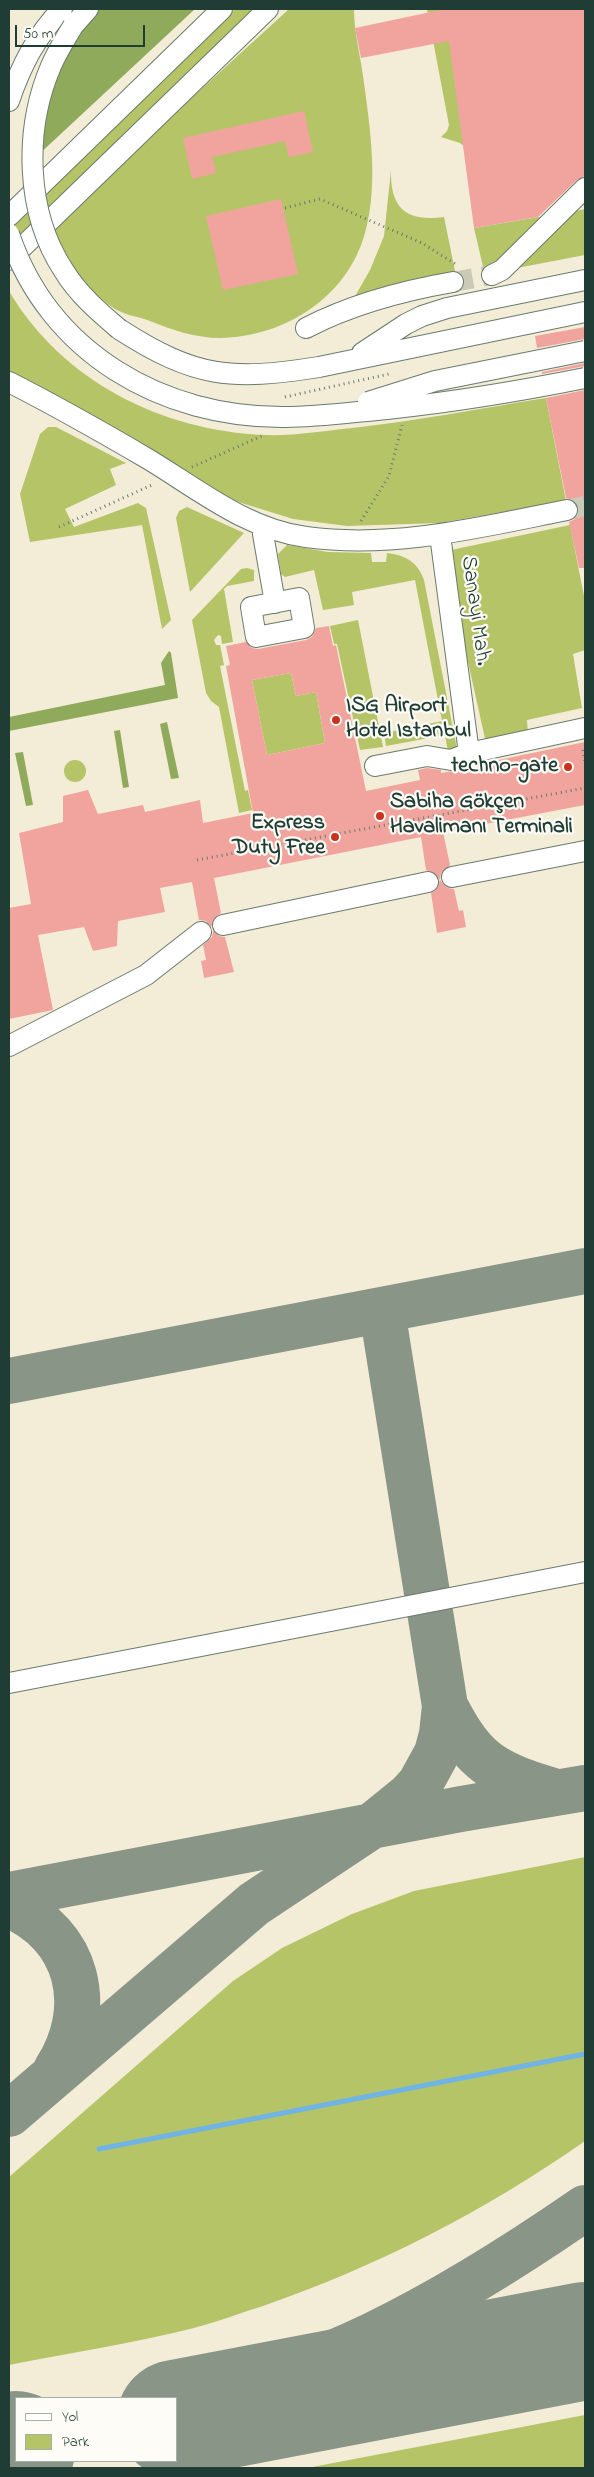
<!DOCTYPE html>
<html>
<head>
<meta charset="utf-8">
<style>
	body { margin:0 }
	#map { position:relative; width:594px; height:2477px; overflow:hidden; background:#f3edd8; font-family:"Indie Flower",sans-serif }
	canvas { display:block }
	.frame { position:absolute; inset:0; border:10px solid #1f3d34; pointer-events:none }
	.legend { position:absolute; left:15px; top:2397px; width:162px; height:65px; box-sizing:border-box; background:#fdfcf7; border:1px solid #a4b0a9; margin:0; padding:6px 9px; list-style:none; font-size:15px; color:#1f3d34 }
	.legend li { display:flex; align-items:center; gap:10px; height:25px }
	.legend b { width:25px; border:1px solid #a4b0a9 }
	.scale { position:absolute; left:15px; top:25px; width:130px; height:22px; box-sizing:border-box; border:2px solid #1f3d34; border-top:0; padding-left:6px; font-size:15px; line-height:18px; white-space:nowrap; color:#1f3d34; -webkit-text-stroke:4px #fdfcf7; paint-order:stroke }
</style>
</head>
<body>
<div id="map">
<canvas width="594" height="2477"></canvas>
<div class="frame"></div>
<ul class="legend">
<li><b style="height:6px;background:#fff"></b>Yol</li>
<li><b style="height:14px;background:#b5c466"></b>Park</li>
</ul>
<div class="scale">50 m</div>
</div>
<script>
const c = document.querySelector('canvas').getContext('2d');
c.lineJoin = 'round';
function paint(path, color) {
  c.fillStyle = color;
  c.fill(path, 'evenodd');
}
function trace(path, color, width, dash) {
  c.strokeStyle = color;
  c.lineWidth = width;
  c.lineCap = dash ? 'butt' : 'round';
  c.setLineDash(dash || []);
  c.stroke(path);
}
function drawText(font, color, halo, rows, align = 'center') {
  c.font = font + ' "Indie Flower",sans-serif';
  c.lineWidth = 4.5;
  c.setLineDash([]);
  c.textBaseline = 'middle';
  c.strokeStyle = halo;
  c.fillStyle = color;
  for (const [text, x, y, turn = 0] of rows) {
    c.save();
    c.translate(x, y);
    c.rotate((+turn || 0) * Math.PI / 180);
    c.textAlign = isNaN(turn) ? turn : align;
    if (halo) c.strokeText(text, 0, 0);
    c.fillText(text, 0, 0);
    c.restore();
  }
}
paint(new Path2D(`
	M 235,9 L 255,9 L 9,245 L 9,229 Z
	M 289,9 L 354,9 C 354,31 360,54 363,76 C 370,127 379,183 365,233 C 347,298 284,337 220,338 C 196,338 172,330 150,321 C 137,316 123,315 112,307 C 83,287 66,257 49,228 Z
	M 427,9 L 445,9 L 474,155 L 460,143 L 441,137 L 447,131 L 449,125 Z
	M 391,170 C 390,209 407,222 444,217 L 455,271 L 454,276 L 354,298 L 370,270 L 384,236 Z
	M 585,209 L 585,255 L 517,268 L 571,212 Z
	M 545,216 L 502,261 L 484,271 L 474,228 Z
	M 9,291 C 62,381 162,431 265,435 C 294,436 323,431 352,428 C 417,421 482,408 546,398 L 566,501 L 439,523 L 347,526 L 293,519 L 235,501 L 189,475 L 9,387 Z
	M 48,427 L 56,427 L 126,463 L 110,469 L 116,485 L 65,509 L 74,527 L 138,503 L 146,508 L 171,620 L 162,629 L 142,525 L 30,542 L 20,494 L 40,434 Z
	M 187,507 L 244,533 L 190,592 L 176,518 L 179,511 Z
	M 570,525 L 585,601 L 585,650 L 573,654 L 582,708 L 527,720 L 528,734 L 486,743 L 448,572 L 451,550 Z
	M 287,545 L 328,552 L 371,553 L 372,562 L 386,562 L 387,553 C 405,555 418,562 424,580 L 457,749 L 448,752 L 445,735 L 386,746 L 384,733 L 442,721 L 415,580 L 352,592 L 354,605 L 323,610 L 314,570 L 285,577 L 281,574 L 278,554 Z
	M 247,568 L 254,570 L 254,581 L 227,586 L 224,589 L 233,642 L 222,644 L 221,636 L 218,635 L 214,640 L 216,645 L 220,645 L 224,665 L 220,666 L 245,791 L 248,790 L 252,810 L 239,813 L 219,707 L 211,701 L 206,693 L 192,620 L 241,569 Z
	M 358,620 L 383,747 L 360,750 L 337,644 L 334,644 L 330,626 Z
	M 291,673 L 296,696 L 316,692 L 325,743 L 267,755 L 252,680 Z
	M64 771a11 11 0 1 1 22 0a11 11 0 1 1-22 0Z
	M 585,1857 L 585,2141 C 485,2211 378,2266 263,2306 C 240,2313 217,2322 194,2328 C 133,2343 70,2353 9,2365 L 9,2177 L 233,1981 L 282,1948 L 352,1914 L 414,1891 Z
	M 585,2415 L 585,2468 L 307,2468 L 569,2418 Z`), '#b5c466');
paint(new Path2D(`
	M 98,9 L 195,9 L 36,157 L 48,82 L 93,13 Z
	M 169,651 L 171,653 L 178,698 L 9,731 L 9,717 L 165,685 L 161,663 Z
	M 167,722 L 179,778 L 171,779 L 160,724 Z
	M 120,730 L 129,787 L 123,788 L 114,731 Z
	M 23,752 L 33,805 L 26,806 L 15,753 Z`), '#90aa5b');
trace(new Path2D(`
	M 99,2149 L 585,2054`), '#70b4e6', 5);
trace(new Path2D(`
	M 9,1381 L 585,1271
	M 445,1706 C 475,1765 495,1773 556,1792
	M 9,1895 L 461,1809 L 585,1788
	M 9,1905 C 79,1934 96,2008 56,2070
	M 9,2114 L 254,1904 L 373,1825 L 410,1795 L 420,1784 L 437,1753 L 442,1734 L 445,1706 L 382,1310
	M 176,2410 C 242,2389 308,2366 371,2336 C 446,2300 517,2255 585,2208
	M 9,2450 L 16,2448`), '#899586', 46);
trace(new Path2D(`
	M 176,2419 L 585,2341
	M 9,2452 L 16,2450`), '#899586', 118);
paint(new Path2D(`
	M 445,9 L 585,9 L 585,176 L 577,180 L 538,217 L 474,228 L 449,41 L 361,58 L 355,28 Z
	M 304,111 L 313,152 L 289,157 L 285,141 L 212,157 L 216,173 L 192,179 L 183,138 Z
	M 281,199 L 298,274 L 223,290 L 206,216 Z
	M 585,327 L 585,339 L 537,348 L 535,336 Z
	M 585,363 L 585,366 L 542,374 L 542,372 Z
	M 585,390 L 585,568 L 579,568 L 569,522 L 575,519 L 579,508 L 576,502 L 566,498 L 546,398 Z
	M 329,626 L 333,646 L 336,645 L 366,791 L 420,780 L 418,770 L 427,768 L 441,770 L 441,773 L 489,765 L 489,762 L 585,742 L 585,805 L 443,832 L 450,865 L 441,873 L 440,880 L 448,888 L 454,889 L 459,911 L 463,910 L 466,927 L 437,933 L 431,893 L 436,890 L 440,880 L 436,874 L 426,870 L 421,837 L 214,878 L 221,913 L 215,917 L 211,927 L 206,921 L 199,920 L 192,882 L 160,888 L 165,912 L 118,921 L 117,946 L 93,951 L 84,927 L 38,935 L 53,1010 L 9,1019 L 9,908 L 31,904 L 19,833 L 63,822 L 63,796 L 88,790 L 98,814 L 143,805 L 145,812 L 200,800 L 203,823 L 253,813 L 226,666 L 230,665 L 226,646 L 246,642 L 252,648 L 258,649 L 306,640 L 312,637 L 316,628 ZM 291,673 L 296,696 L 316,692 L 325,743 L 267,755 L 252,680 Z
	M 213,930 L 219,936 L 225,937 L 234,972 L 204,978 L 201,961 L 206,960 L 203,945 L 212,937 Z`), '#f1a49e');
trace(new Path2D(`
	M 453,282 L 492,275
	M 567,510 L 585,506`), '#c9cab7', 20, [20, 10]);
const minor = new Path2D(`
	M 73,26 L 88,9
	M 9,101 C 21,66 36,36 62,9
	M 9,216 L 222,9
	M 9,260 L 268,9
	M 492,275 L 502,270 L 585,188
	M 306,328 C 352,304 401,291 453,282
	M 119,329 C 195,378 231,381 319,367 L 585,312
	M 362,353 L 406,324 L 422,316 L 447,308 L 585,280
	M 9,382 C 56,406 102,432 148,459 C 198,489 246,529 306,537 C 395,549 481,527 567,510
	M 263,534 L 275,603
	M 440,535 L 469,753
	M 299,598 L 304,628 L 256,637 L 251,607 Z
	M 375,766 L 427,756 L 451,760 L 469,753 L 585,728
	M 452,877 L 585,851
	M 223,925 L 428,882
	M 9,1046 L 146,975 L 201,932
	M 9,1683 L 585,1572`);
trace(minor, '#697b6d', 22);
trace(new Path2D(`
	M 285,208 L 320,199 L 422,243 L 457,265
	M 285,397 L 389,374
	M 192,467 L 264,435
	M 361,521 L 389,476 L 402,425
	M 59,527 L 154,484
	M 583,750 L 585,762
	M 197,860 L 585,788`), '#697b6d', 3, [1, 4]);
trace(minor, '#fff', 20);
const minorBridge = new Path2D(`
	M 73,26 C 65,39 57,52 51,66 C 24,129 25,212 64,271 C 78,294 99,312 119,329
	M 9,234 C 49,353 162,418 285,417 C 319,417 353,412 387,409 C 454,402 520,391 585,378
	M 368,402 L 435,381 L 585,351`);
trace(minorBridge, '#697b6d', 22, []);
trace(minorBridge, '#fff', 20);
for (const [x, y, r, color] of [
	[336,720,5,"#c8321e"],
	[568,767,5,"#c8321e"],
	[380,816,5,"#c8321e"],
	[335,837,5,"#c8321e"]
]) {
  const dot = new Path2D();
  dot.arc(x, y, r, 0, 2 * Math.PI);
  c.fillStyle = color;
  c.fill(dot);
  trace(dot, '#fdfcf7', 2);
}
drawText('22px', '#1f3d34', '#fdfcf7', [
	["Sanayi Mah.",474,611,82]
]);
drawText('bold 22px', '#1f3d34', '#fdfcf7', [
	["ISG Airport",346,707],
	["Hotel Istanbul",346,732],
	["techno-gate",558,767,"right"],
	["Sabiha Gökçen",390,803],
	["Havalimanı Terminali",390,828],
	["Express",325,824,"right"],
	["Duty Free",325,849,"right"]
], 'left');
</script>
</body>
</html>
